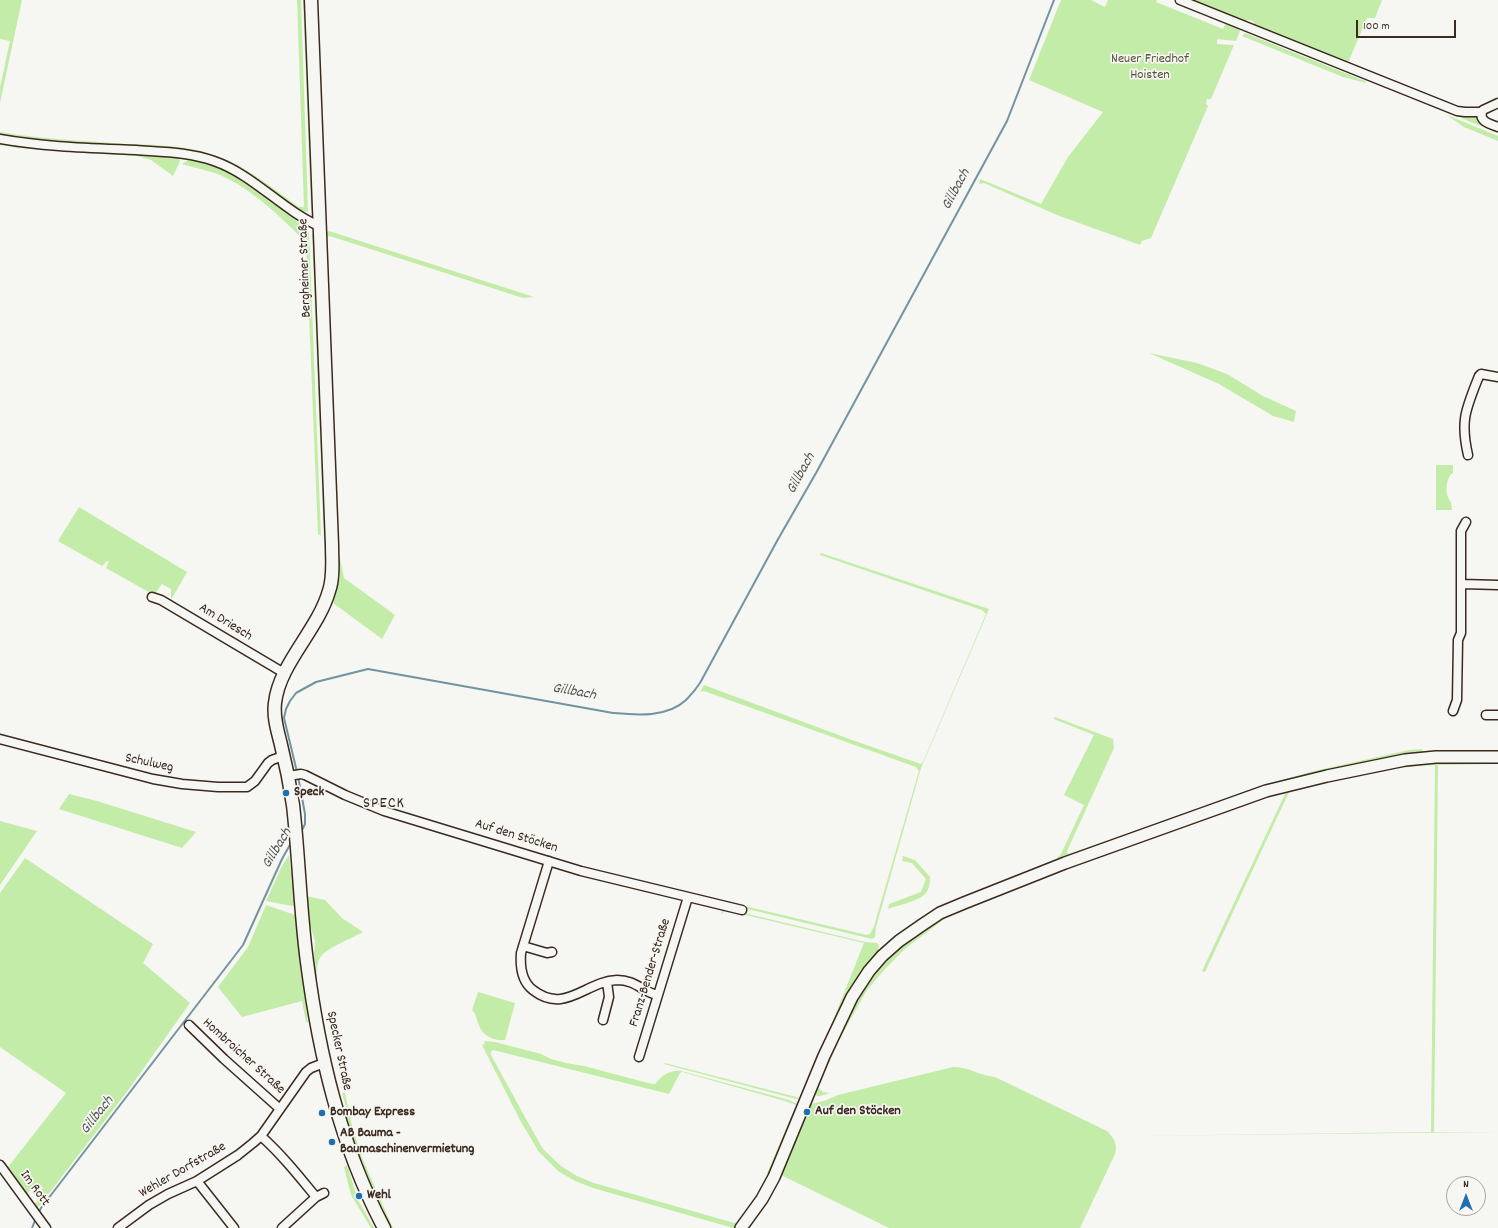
<!DOCTYPE html>
<html>
<head>
<meta charset="utf-8">
<style>
	body { margin:0 }
	#map { position:relative; width:1498px; height:1228px; overflow:hidden; background:#f6f6f2; font-family:Dekko,sans-serif }
	canvas { display:block }
	.north { position:absolute; left:1446px; top:1176px; width:40px; height:40px; box-sizing:border-box; background:#f6f6f2; border:1px solid #aba49d; border-radius:50%; rotate:0deg; font-size:11px; font-weight:700; line-height:16px; text-align:center; color:#3b2a1e }
	.north::after { content:''; display:block; margin:auto; width:14px; height:18px; background:#1f6fb2; clip-path:polygon(50% 0,100% 100%,50% 72%,0 100%) }
	.scale { position:absolute; left:1356px; top:20px; width:100px; height:18px; box-sizing:border-box; border:2px solid #3b2a1e; border-top:0; padding-left:5px; font-size:12px; line-height:14px; white-space:nowrap; color:#3b2a1e; -webkit-text-stroke:3px #f6f6f2; paint-order:stroke }
</style>
</head>
<body>
<div id="map">
<canvas width="1498" height="1228"></canvas>
<div class="north">N</div>
<div class="scale">100 m</div>
</div>
<script>
const c = document.querySelector('canvas').getContext('2d');
c.lineJoin = 'round';
function paint(path, color) {
  c.fillStyle = color;
  c.fill(path, 'evenodd');
}
function trace(path, color, width, dash) {
  c.strokeStyle = color;
  c.lineWidth = width;
  c.lineCap = dash ? 'butt' : 'round';
  c.setLineDash(dash || []);
  c.stroke(path);
}
function drawText(font, color, halo, rows, align = 'center') {
  c.font = font + ' Dekko,sans-serif';
  c.lineWidth = 3.5;
  c.setLineDash([]);
  c.textBaseline = 'middle';
  c.strokeStyle = halo;
  c.fillStyle = color;
  for (const [text, x, y, turn = 0] of rows) {
    c.save();
    c.translate(x, y);
    c.rotate((+turn || 0) * Math.PI / 180);
    c.textAlign = isNaN(turn) ? turn : align;
    if (halo) c.strokeText(text, 0, 0);
    c.fillText(text, 0, 0);
    c.restore();
  }
}
paint(new Path2D(`
	M 0,0 L 22,0 L 0,103 L 0,87 L 10,41 L 0,39 Z
	M 297,0 L 301,0 L 308,212 L 301,211 L 295,208 C 266,187 244,169 210,156 L 41,141 L 0,135 L 0,132 C 42,139 84,141 127,144 C 156,145 186,145 214,155 C 246,166 272,188 299,207 L 304,207 Z
	M 303,0 L 308,0 L 313,207 L 311,210 Z
	M 1061,0 L 1091,0 L 1105,7 L 1108,0 L 1157,0 L 1156,2 L 1223,29 L 1226,22 L 1236,26 L 1240,31 L 1236,41 L 1217,39 L 1217,44 L 1234,45 L 1211,99 L 1207,99 L 1206,104 L 1208,106 L 1151,238 L 1142,241 L 1140,245 L 1057,215 L 984,183 L 979,184 L 980,179 L 1041,204 L 1068,157 L 1103,112 L 1029,80 Z
	M 1189,0 L 1382,0 L 1375,18 L 1367,18 L 1348,63 L 1255,25 L 1253,21 L 1248,20 L 1242,21 Z
	M 1245,33 L 1365,81 L 1366,83 L 1343,77 L 1242,36 Z
	M 1368,79 L 1477,115 L 1485,126 L 1483,127 L 1368,80 Z
	M 1447,115 L 1498,136 L 1498,141 L 1464,127 Z
	M 0,142 L 177,156 L 180,161 L 173,176 L 151,160 L 137,156 L 18,148 L 0,145 Z
	M 191,158 C 201,161 212,163 221,167 C 254,182 282,208 309,232 L 321,536 L 318,534 L 306,242 C 280,217 250,186 215,173 C 204,170 193,167 182,164 Z
	M 329,231 L 534,297 L 523,298 L 336,238 L 329,236 L 327,238 L 338,549 L 344,578 L 395,615 L 382,639 L 333,603 L 340,577 L 335,551 L 331,431 L 333,429 L 333,426 L 330,423 L 323,235 L 324,233 Z
	M 312,234 L 315,237 L 326,555 L 324,542 Z
	M 1149,353 L 1197,363 L 1227,374 L 1263,396 L 1296,411 L 1294,422 L 1273,416 L 1219,384 Z
	M 1436,465 L 1453,465 L 1453,473 L 1451,474 C 1446,481 1444,495 1451,502 L 1452,510 L 1436,510 Z
	M 79,507 L 187,572 L 171,600 L 171,589 L 162,584 L 154,595 L 106,568 L 109,561 L 107,561 L 102,566 L 58,541 Z
	M 821,553 L 989,609 L 921,768 L 876,927 L 875,937 L 872,939 L 735,906 L 736,904 L 867,935 L 870,934 L 874,926 L 919,771 L 916,767 L 704,691 L 700,692 L 704,685 L 852,740 L 921,764 L 923,762 L 986,614 L 982,610 L 820,555 Z
	M 1055,717 L 1113,739 L 1114,748 L 1067,851 L 1067,853 L 1069,854 L 1268,784 L 1310,772 L 1409,750 L 1422,749 L 1423,755 L 1311,776 L 975,895 L 974,893 L 1056,859 L 1061,854 L 1084,805 L 1064,795 L 1094,735 L 1054,719 Z
	M 1435,762 L 1437,765 L 1440,762 L 1498,762 L 1498,764 L 1438,765 L 1434,1132 L 1498,1132 L 1131,1136 L 1431,1132 L 1435,765 C 1386,767 1338,779 1290,790 L 1205,972 L 1202,971 L 1286,792 L 1239,805 L 1028,883 L 947,917 L 906,948 L 885,969 L 867,990 L 840,1038 L 819,1085 L 819,1088 L 823,1092 L 830,1093 L 820,1096 L 817,1096 L 813,1091 C 832,1047 854,992 888,958 C 910,936 937,919 966,905 L 1254,799 L 1382,768 Z
	M 69,794 L 97,801 L 196,832 L 182,848 L 59,809 Z
	M 0,821 L 37,831 L 0,885 Z
	M 289,855 L 295,906 L 292,906 L 266,901 L 282,866 Z
	M 903,856 L 915,860 L 930,877 C 930,883 929,891 924,895 C 916,902 898,905 888,909 L 889,904 L 921,892 L 926,879 L 912,863 L 902,861 Z
	M 25,858 L 153,944 L 143,963 L 190,1003 L 129,1089 L 37,1209 L 34,1205 L 42,1195 L 40,1193 L 43,1188 L 39,1184 L 35,1189 L 33,1187 L 27,1194 L 8,1167 L 66,1093 L 0,1047 L 0,893 Z
	M 306,896 L 325,900 L 342,918 L 363,932 C 352,938 330,947 322,955 C 310,966 322,1017 325,1034 L 322,1034 L 313,966 L 315,941 L 307,915 Z
	M 266,905 L 295,915 L 308,1022 L 306,1022 L 302,1001 L 242,1017 L 218,987 L 248,947 Z
	M 723,908 L 865,942 L 877,943 L 879,945 L 878,952 L 859,976 L 846,997 L 803,1098 L 796,1099 L 664,1064 L 665,1063 L 800,1098 L 804,1093 L 864,943 L 733,912 L 725,910 L 721,915 Z
	M 478,992 L 515,1003 L 505,1040 C 494,1041 482,1036 479,1025 C 476,1019 477,1015 472,1010 Z
	M 484,1041 L 495,1042 L 541,1054 L 551,1059 L 566,1063 L 584,1066 L 648,1083 L 655,1084 C 663,1075 669,1070 681,1071 L 789,1100 L 799,1105 L 769,1181 L 735,1228 L 733,1228 L 593,1188 L 575,1181 L 558,1171 L 539,1152 L 521,1122 L 482,1045 L 485,1044 ZM 493,1050 L 669,1094 L 680,1073 L 682,1072 L 785,1101 L 796,1105 L 764,1181 L 753,1202 L 737,1223 L 731,1222 L 594,1183 L 577,1176 L 561,1166 L 543,1149 L 526,1119 L 491,1055 L 491,1052 Z
	M 953,1067 C 968,1066 980,1076 995,1077 L 1107,1131 C 1114,1138 1118,1144 1115,1154 L 1080,1228 L 889,1228 L 781,1175 L 760,1213 L 747,1228 L 808,1106 L 811,1104 L 824,1101 L 838,1095 Z
	M 342,1093 L 345,1093 L 353,1130 L 363,1160 L 393,1228 L 388,1228 L 373,1198 L 346,1123 L 344,1109 L 346,1107 Z
	M 347,1165 L 358,1200 L 374,1228 L 371,1228 L 351,1195 L 344,1167 Z`), '#c3eca8');
trace(new Path2D(`
	M 297,772 L 284,718 L 286,709 L 290,701 L 296,693 L 316,682 L 368,669 L 613,713 C 636,715 667,718 686,700 C 691,695 696,689 700,683 L 777,541 L 816,473 L 1007,121 L 1054,0
	M 298,776 L 305,814 L 305,824 L 301,832
	M 38,1214 L 41,1208 L 243,945 L 282,859 L 291,843
	M 32,1228 L 36,1218`), '#7294a1', 2);
const street = new Path2D(`
	M 1180,0 L 1457,111 L 1465,112 L 1482,112
	M 1498,103 L 1483,110 C 1477,121 1490,124 1498,127
	M 0,139 C 45,147 91,148 136,150 C 163,152 189,152 214,161 C 254,175 281,209 319,226
	M 1468,455 C 1460,420 1466,409 1479,376 L 1481,374 L 1498,377
	M 1462,584 L 1498,585
	M 152,597 L 161,600 L 284,673
	M 1453,711 L 1457,700 L 1458,640 L 1461,633 L 1461,531 L 1466,522
	M 1486,715 L 1498,715
	M 0,739 L 153,779 L 182,784 L 218,787 L 247,787 L 255,781 L 268,763 L 272,760 L 283,756
	M 288,776 L 301,774 L 305,775 L 345,795 L 384,811 L 581,871 L 742,910
	M 549,861 L 521,953 C 520,966 521,981 533,990 C 565,1015 586,981 617,980 C 636,980 641,991 657,995
	M 523,946 L 547,953 L 552,952
	M 603,1020 L 609,997 L 607,982
	M 189,1025 L 224,1059 L 280,1109
	M 639,1057 L 688,897
	M 261,1136 C 282,1155 298,1175 316,1197
	M 0,1165 L 46,1228
	M 197,1181 L 234,1228
	M 118,1228 L 149,1205 L 168,1194 L 197,1181 L 238,1155 L 253,1143 L 261,1136 L 306,1072 L 311,1068 L 324,1063
	M 282,1228 L 316,1197 L 324,1193`);
const secondary = new Path2D(`
	M 741,1228 L 762,1199 L 774,1177 L 824,1056 L 852,997 L 869,971 L 882,956 L 899,941 L 922,925 L 940,913 L 964,903 L 1065,863 L 1266,791 L 1327,776 L 1405,760 L 1436,757 L 1498,757`);
const primary = new Path2D(`
	M 311,0 L 332,545 C 332,560 334,577 329,591 C 318,630 279,664 275,703 C 273,718 278,732 281,745 C 286,765 290,785 293,805 C 299,857 300,910 307,962 C 319,1054 340,1145 384,1228`);
trace(street, '#3b2a1e', 11);
trace(secondary, '#3b2a1e', 14);
trace(primary, '#3b2a1e', 15);
trace(street, '#f6f6f2', 8);
trace(secondary, '#f6f6f2', 11);
trace(primary, '#f6f6f2', 12);
for (const [x, y, r, color] of [
	[286,793,4,"#1f6fb2"],
	[807,1112,4,"#1f6fb2"],
	[322,1113,4,"#1f6fb2"],
	[332,1142,4,"#1f6fb2"],
	[359,1196,4,"#1f6fb2"]
]) {
  const dot = new Path2D();
  dot.arc(x, y, r, 0, 2 * Math.PI);
  c.fillStyle = color;
  c.fill(dot);
  trace(dot, '#f6f6f2', 1.5);
}
drawText('14px', '#56513a', '#f6f6f2', [
	["Neuer Friedhof",1150,60],
	["Hoisten",1150,76]
]);
drawText('14px', '#3b2a1e', '#f6f6f2', [
	["Bergheimer Straße",306,268,-92],
	["Am Driesch",225,623,31],
	["Schulweg",149,764,12],
	["Auf den Stöcken",516,837,17],
	["Franz-Bender-Straße",651,973,-73],
	["Specker Straße",338,1051,78],
	["Hombroicher Straße",243,1057,42],
	["Wehler Dorfstraße",183,1171,-30],
	["Im Rott",34,1189,54]
]);
drawText('bold 14px', '#3b2a1e', '#f6f6f2', [
	["Speck",294,793],
	["Auf den Stöcken",815,1112],
	["Bombay Express",330,1113],
	["AB Bauma -",340,1134],
	["Baumaschinenvermietung",340,1150],
	["Wehl",367,1196]
], 'left');
drawText('italic 15px', '#525654', '#f6f6f2', [
	["Gillbach",957,190,-62],
	["Gillbach",802,474,-61],
	["Gillbach",574,693,10],
	["Gillbach",278,849,-59],
	["Gillbach",98,1116,-52]
]);
c.letterSpacing = '1px';
drawText('16px', '#3b2a1e', '#f6f6f2', [
	["SPECK",384,805]
]);
c.letterSpacing = '0px';
</script>
</body>
</html>
